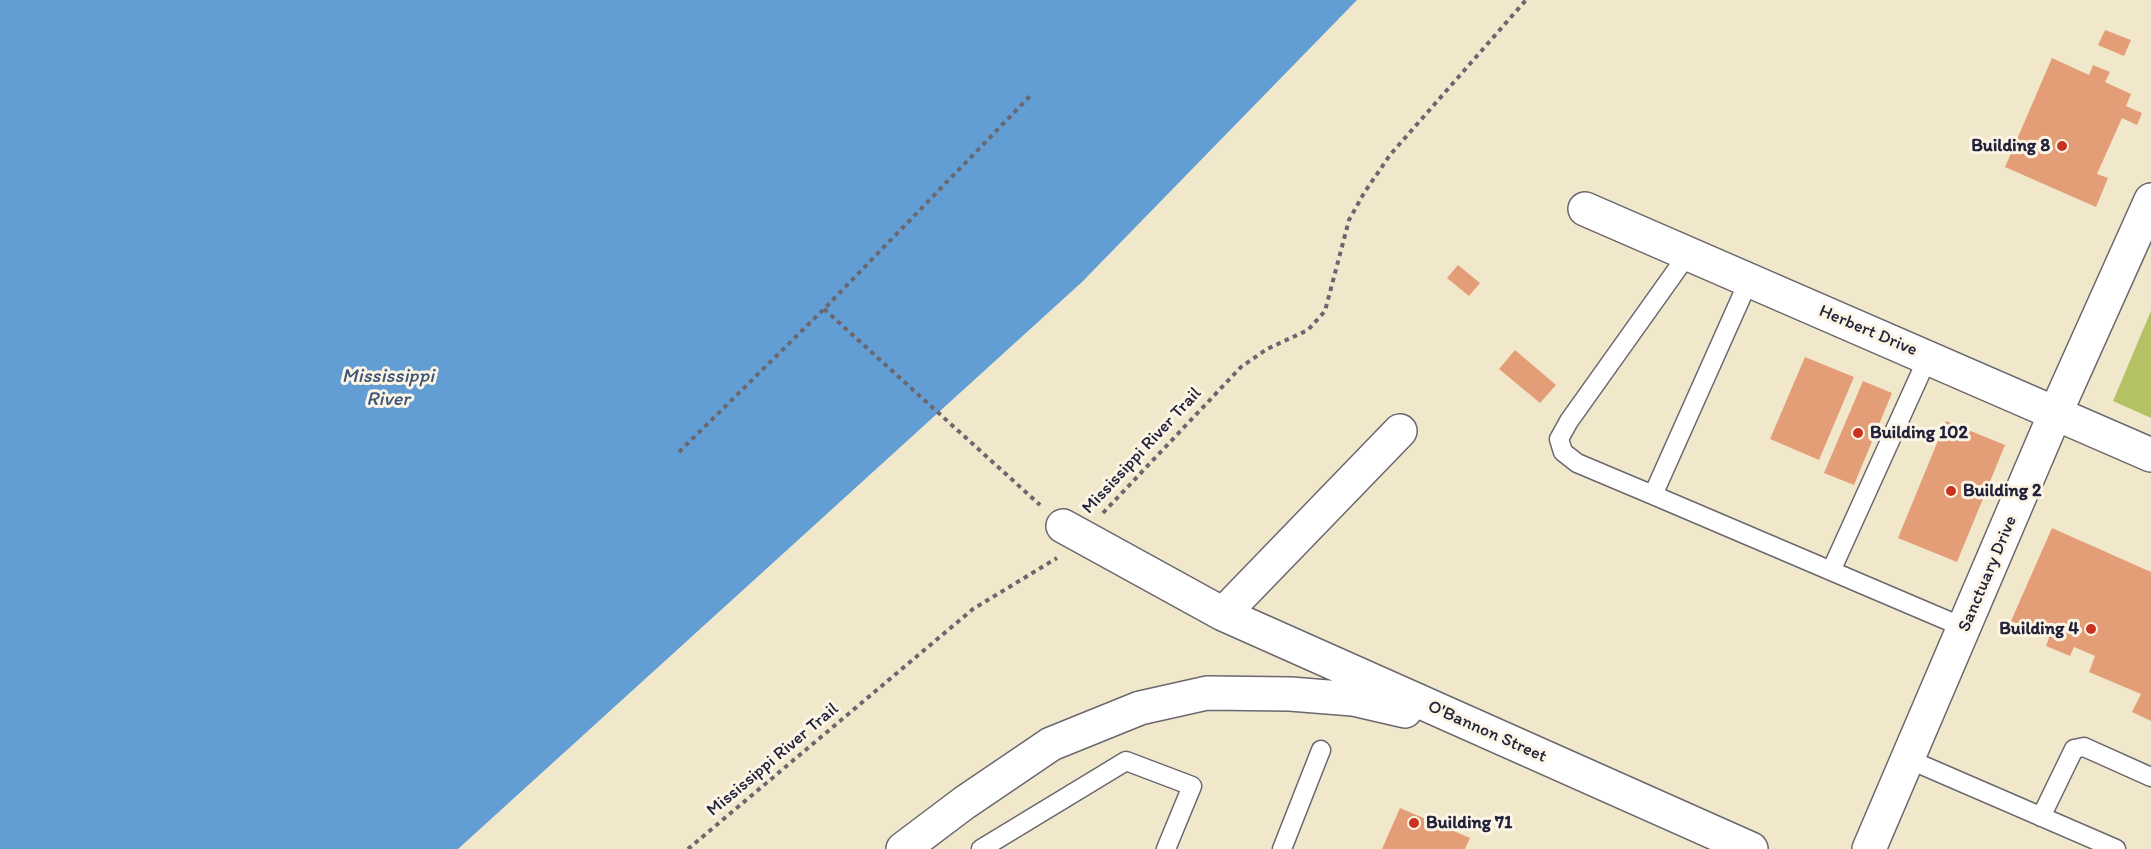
<!DOCTYPE html>
<html>
<head>
<meta charset="utf-8">
<style>
	body { margin:0 }
	canvas { display:block; background:#f1e8cc }
</style>
</head>
<body>
<canvas width="2151" height="849"></canvas>
<script>
const c = document.querySelector('canvas').getContext('2d');
c.lineJoin = 'round';
function paint(path, color) {
  c.fillStyle = color;
  c.fill(path, 'evenodd');
}
function trace(path, color, width, dash) {
  c.strokeStyle = color;
  c.lineWidth = width;
  c.lineCap = dash ? 'butt' : 'round';
  c.setLineDash(dash || []);
  c.stroke(path);
}
function drawText(font, color, halo, rows, align = 'center') {
  c.font = font + ' Itim,sans-serif';
  c.lineWidth = 6;
  c.setLineDash([]);
  c.textBaseline = 'middle';
  c.strokeStyle = halo;
  c.fillStyle = color;
  for (const [text, x, y, turn = 0] of rows) {
    c.save();
    c.translate(x, y);
    c.rotate((+turn || 0) * Math.PI / 180);
    c.textAlign = isNaN(turn) ? turn : align;
    if (halo) c.strokeText(text, 0, 0);
    c.fillText(text, 0, 0);
    c.restore();
  }
}
paint(new Path2D(`
	M 2151,311 L 2151,418 L 2113,401 Z`), '#b4c265');
paint(new Path2D(`
	M 0,0 L 1357,0 L 1082,282 L 458,849 L 0,849 Z`), '#629ed3');
paint(new Path2D(`
	M 2105,30 L 2131,40 L 2124,56 L 2098,45 Z
	M 2052,58 L 2089,75 L 2093,65 L 2110,72 L 2105,82 L 2131,94 L 2126,106 L 2142,113 L 2137,125 L 2122,118 L 2097,174 L 2108,178 L 2096,207 L 2005,167 Z
	M 1458,265 L 1480,283 L 1469,296 L 1447,278 Z
	M 1515,350 L 1556,385 L 1540,403 L 1499,369 Z
	M 1805,357 L 1854,377 L 1819,460 L 1770,439 Z
	M 1863,381 L 1892,393 L 1854,485 L 1824,473 Z
	M 1946,421 L 2005,445 L 1957,562 L 1898,538 Z
	M 2052,528 L 2151,572 L 2151,721 L 2132,712 L 2141,694 L 2089,672 L 2095,656 L 2074,647 L 2070,656 L 2046,646 L 2049,638 L 2011,621 Z
	M 1400,808 L 1470,838 L 1465,849 L 1382,849 Z`), '#e39e78');
const lane = new Path2D(`
	M 1749,280 L 1653,495 L 1965,628
	M 1653,495 L 1577,463 L 1563,452 L 1559,439 L 1569,421 L 1688,254
	M 1831,571 L 1928,357
	M 1908,759 L 2116,849
	M 2041,817 L 2074,749 L 2084,747 L 2151,777
	M 981,849 L 1126,761 L 1192,786 L 1166,849
	M 1282,849 L 1321,750`);
const street = new Path2D(`
	M 1585,209 L 2151,455
	M 1063,526 L 1223,614 L 1751,849
	M 1223,614 L 1400,431
	M 903,849 L 964,803 L 1051,744 L 1140,708 L 1207,693 L 1290,694 L 1353,699 L 1405,711
	M 1869,849 L 2055,414 L 2151,200`);
trace(lane, '#6a676e', 21);
trace(street, '#6a676e', 36);
trace(new Path2D(`
	M 824,309 L 1040,505
	M 679,452 L 824,309 L 1032,94
	M 1103,513 L 1241,367 L 1267,349 L 1308,330 L 1325,311 L 1349,220 L 1364,193 L 1390,155 L 1526,0
	M 688,849 L 973,609 L 1057,558`), '#6a676e', 4, [4.5, 4.5]);
trace(lane, '#fff', 18);
trace(street, '#fff', 33);
for (const [x, y, r, color] of [
	[2062,146,6,"#c8321e"],
	[1858,433,6,"#c8321e"],
	[1951,491,6,"#c8321e"],
	[2091,629,6,"#c8321e"],
	[1414,823,6,"#c8321e"]
]) {
  const dot = new Path2D();
  dot.arc(x, y, r, 0, 2 * Math.PI);
  c.fillStyle = color;
  c.fill(dot);
  trace(dot, '#fcf5e5', 2);
}
drawText('bold 18px', '#22223b', '#fcf5e5', [
	["Building 8",2050,146,"right"],
	["Building 102",1870,433],
	["Building 2",1963,491],
	["Building 4",2079,629,"right"],
	["Building 71",1426,823]
], 'left');
drawText('18px', '#22223b', '#fcf5e5', [
	["Herbert Drive",1868,331,23],
	["Mississippi River Trail",1142,451,-47],
	["Sanctuary Drive",1988,574,-67],
	["O'Bannon Street",1487,732,24],
	["Mississippi River Trail",773,760,-40]
]);
drawText('italic 20px', '#3c5478', '#fcf5e5', [
	["Mississippi",388,377],
	["River",388,400]
]);
</script>
</body>
</html>
